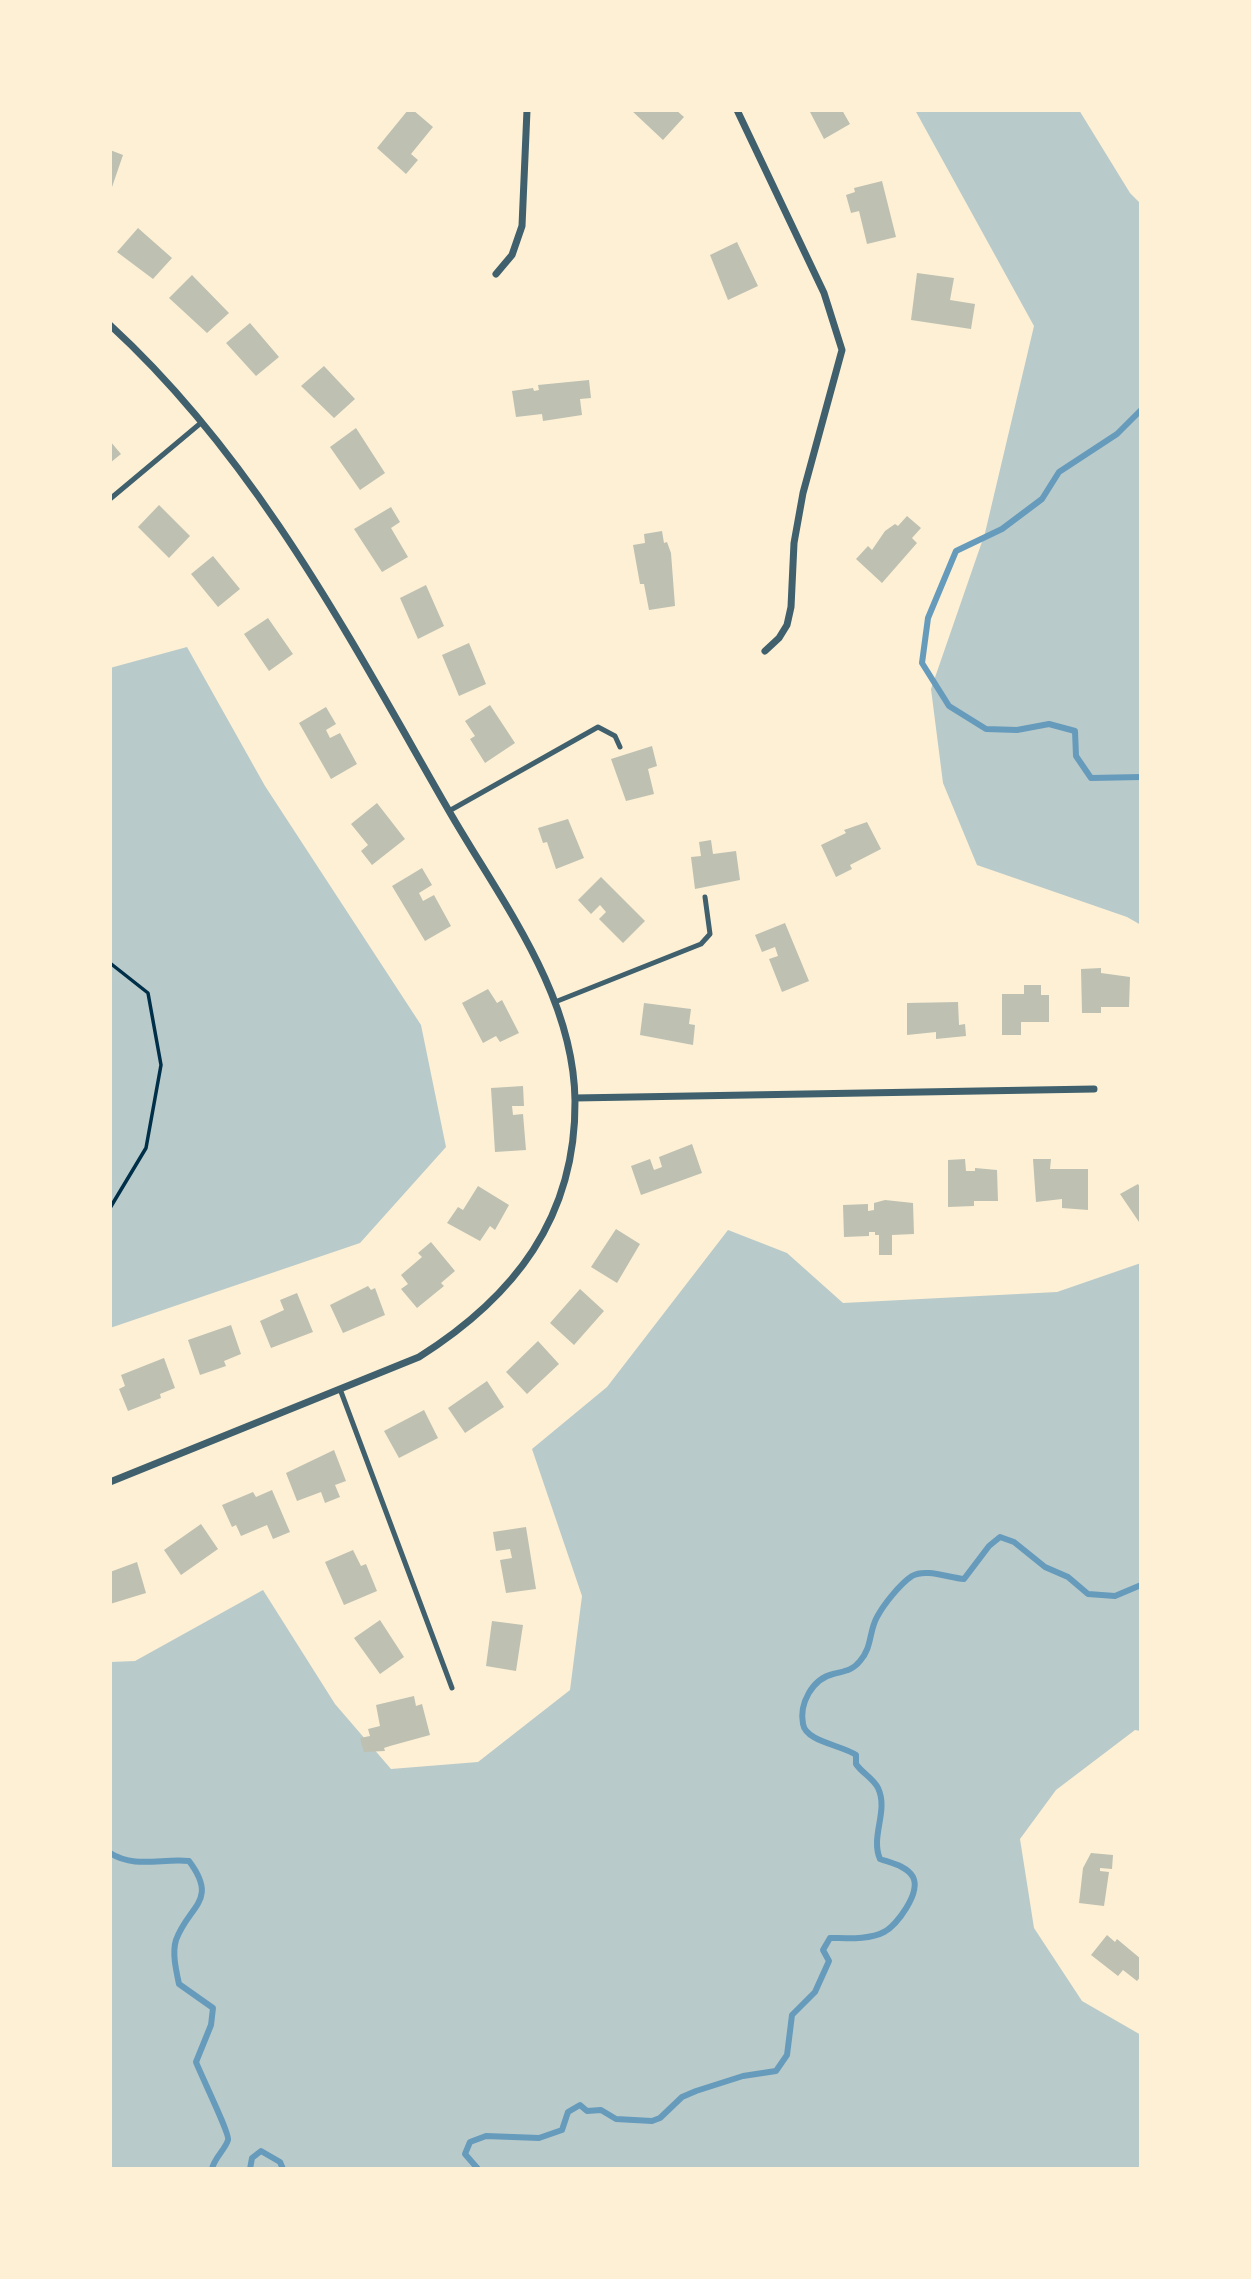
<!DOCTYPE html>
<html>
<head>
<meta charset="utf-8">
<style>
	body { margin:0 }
	#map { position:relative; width:1251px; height:2279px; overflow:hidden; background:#fdf0d5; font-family:Jost,sans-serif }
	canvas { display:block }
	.frame { position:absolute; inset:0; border:112px solid #fdf0d5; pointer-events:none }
</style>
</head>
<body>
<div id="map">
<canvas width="1251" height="2279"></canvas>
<div class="frame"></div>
</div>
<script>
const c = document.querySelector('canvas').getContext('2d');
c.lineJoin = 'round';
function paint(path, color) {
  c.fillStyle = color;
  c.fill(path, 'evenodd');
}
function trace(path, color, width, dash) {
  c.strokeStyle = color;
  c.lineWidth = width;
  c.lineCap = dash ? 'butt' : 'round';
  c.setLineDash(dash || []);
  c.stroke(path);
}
paint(new Path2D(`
	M 915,110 L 1079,110 L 1130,193 L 1141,204 L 1141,925 L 1127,917 L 977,865 L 943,783 L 931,689 L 985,533 L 1034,326 Z
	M 187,647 L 265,786 L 421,1025 L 446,1147 L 360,1243 L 110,1328 L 110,668 Z
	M 728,1230 L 787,1253 L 843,1303 L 1057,1292 L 1141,1263 L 1141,1731 L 1135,1730 L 1056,1790 L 1020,1839 L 1034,1928 L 1082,2001 L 1141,2035 L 1141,2169 L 110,2169 L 110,1662 L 135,1661 L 263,1590 L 335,1704 L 391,1769 L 478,1762 L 570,1690 L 582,1596 L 532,1449 L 607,1387 Z`), '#b9caca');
trace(new Path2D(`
	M 1141,410 L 1117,434 L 1059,472 L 1042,499 L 1002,529 L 956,551 L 928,618 L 922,663 L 949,706 L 986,729 L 1017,730 L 1049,724 L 1075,731 L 1076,756 L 1091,778 L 1141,777
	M 110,1853 C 135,1869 162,1858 189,1861 C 219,1901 189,1905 176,1940 C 172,1953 176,1970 179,1984 L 213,2008 L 211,2025 L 196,2062 C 200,2073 230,2134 228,2140 C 225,2150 214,2158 212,2169
	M 250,2169 L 252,2158 L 261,2151 L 280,2162 L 283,2169
	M 478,2169 L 465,2154 L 470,2142 L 486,2136 L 539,2138 L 562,2130 L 568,2112 L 580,2105 L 587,2111 L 601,2110 L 616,2119 L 652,2121 L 660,2118 L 682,2097 L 696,2091 L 743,2076 L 776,2071 L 787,2055 L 792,2015 L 815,1992 L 829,1961 L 823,1950 L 830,1938 C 846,1938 869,1940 884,1932 C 897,1925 921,1893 913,1877 C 907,1866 891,1863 880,1859 C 870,1836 889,1811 878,1788 C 873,1778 862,1773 856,1764 L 856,1755 C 842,1745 806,1742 803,1724 C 799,1704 812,1679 833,1674 C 844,1671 852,1671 860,1661 C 872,1648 869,1631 877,1617 C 884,1604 900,1584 912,1576 C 926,1568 949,1578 964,1579 L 989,1546 L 1000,1537 L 1014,1542 L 1045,1567 L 1068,1577 L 1088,1594 L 1115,1596 L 1141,1585`), '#669bbc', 6);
paint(new Path2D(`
	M 408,110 L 413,110 L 433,127 L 411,154 L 418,160 L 406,174 L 377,148 Z
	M 631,110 L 676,110 L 684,117 L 663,140 Z
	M 809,110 L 842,110 L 850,124 L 824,139 Z
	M 110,150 L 123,155 L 111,190 L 110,189 Z
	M 882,181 L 896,237 L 867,244 L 859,211 L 851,213 L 846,195 L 855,192 L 854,188 Z
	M 138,228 L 172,258 L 153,279 L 117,252 Z
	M 737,242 L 758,286 L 728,300 L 710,255 Z
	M 917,273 L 954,278 L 950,300 L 975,304 L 971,329 L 911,320 Z
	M 192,275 L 229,313 L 207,333 L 169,298 Z
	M 250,323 L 279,357 L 256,376 L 226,343 Z
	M 324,366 L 355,399 L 334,418 L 301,386 Z
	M 589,380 L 591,398 L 580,399 L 582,415 L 543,421 L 542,414 L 516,417 L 512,391 L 533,388 L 534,391 L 539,390 L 538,385 Z
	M 356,428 L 385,473 L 360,490 L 330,447 Z
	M 110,441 L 121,454 L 110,463 Z
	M 159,505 L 190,536 L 169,558 L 138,527 Z
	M 391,507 L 400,522 L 391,528 L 408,557 L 382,572 L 354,529 Z
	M 907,516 L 921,528 L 912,538 L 917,543 L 882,583 L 856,559 L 868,546 L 872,550 L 885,531 L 895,524 L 898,526 Z
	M 662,531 L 664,543 L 667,542 L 671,553 L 675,606 L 649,610 L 644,584 L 640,584 L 633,545 L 645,543 L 644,534 Z
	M 213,556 L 240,589 L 218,607 L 191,574 Z
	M 426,585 L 444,626 L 418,639 L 400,598 Z
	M 268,618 L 293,654 L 269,671 L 244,634 Z
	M 469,643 L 486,684 L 459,696 L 442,655 Z
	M 490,705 L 515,743 L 485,763 L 470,739 L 475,736 L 465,721 Z
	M 326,707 L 336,724 L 326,730 L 330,738 L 340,733 L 357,764 L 331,779 L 299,723 Z
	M 652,746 L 657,766 L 648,769 L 654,794 L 626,801 L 611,759 Z
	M 377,803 L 405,839 L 372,865 L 361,851 L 368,845 L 351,824 Z
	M 568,819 L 584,858 L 556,869 L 547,842 L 543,843 L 538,828 Z
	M 867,822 L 881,849 L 850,865 L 852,869 L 836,877 L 821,845 L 846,833 L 844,830 Z
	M 711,840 L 713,854 L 736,851 L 740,880 L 695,889 L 691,857 L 701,856 L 699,842 Z
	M 422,868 L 432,885 L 419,893 L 423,901 L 434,895 L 451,926 L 425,941 L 392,886 Z
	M 601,877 L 645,921 L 623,943 L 599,919 L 606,912 L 600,905 L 591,914 L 578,900 Z
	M 785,923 L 809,981 L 782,992 L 769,959 L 778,956 L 775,947 L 762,952 L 755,935 Z
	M 1101,968 L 1101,973 L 1130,977 L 1129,1007 L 1101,1007 L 1101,1013 L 1082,1013 L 1081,969 Z
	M 1024,985 L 1041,985 L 1041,995 L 1049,995 L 1049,1022 L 1021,1022 L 1021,1035 L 1002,1035 L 1002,994 L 1024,994 Z
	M 488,989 L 497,1003 L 502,1000 L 519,1033 L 500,1042 L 496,1036 L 483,1043 L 462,1003 Z
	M 958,1002 L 959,1025 L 965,1024 L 966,1036 L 936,1039 L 936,1032 L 907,1035 L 907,1003 Z
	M 644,1003 L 691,1009 L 689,1024 L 695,1025 L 693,1045 L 640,1035 Z
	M 523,1086 L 524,1106 L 512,1106 L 513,1115 L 523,1114 L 526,1150 L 495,1152 L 491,1088 Z
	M 692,1144 L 702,1173 L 641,1195 L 631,1166 L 650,1159 L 654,1170 L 662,1167 L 659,1157 Z
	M 965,1159 L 966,1171 L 975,1171 L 975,1168 L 997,1170 L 998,1201 L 974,1201 L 974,1206 L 948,1207 L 948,1160 Z
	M 1033,1159 L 1051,1159 L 1050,1169 L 1088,1169 L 1088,1210 L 1062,1208 L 1062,1199 L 1036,1202 Z
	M 1138,1184 L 1141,1189 L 1139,1222 L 1120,1194 Z
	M 478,1186 L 509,1205 L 495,1230 L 490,1226 L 480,1241 L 447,1223 L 458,1207 L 463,1210 Z
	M 885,1200 L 913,1203 L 914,1234 L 892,1235 L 892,1255 L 879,1255 L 879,1235 L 875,1235 L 875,1232 L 869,1232 L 869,1236 L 844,1237 L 843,1205 L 868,1204 L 868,1211 L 874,1210 L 874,1203 Z
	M 616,1229 L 640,1244 L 617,1283 L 591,1267 Z
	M 431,1242 L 455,1271 L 441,1283 L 444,1286 L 417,1308 L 401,1289 L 408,1284 L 401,1275 L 422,1257 L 418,1253 Z
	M 368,1286 L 371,1290 L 375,1288 L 385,1315 L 343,1333 L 330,1305 Z
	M 580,1289 L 604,1311 L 574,1345 L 550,1323 Z
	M 297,1293 L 313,1332 L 271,1348 L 260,1321 L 284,1310 L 280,1300 Z
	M 231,1325 L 241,1354 L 224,1361 L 226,1366 L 200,1375 L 188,1340 Z
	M 538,1341 L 559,1364 L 527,1394 L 506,1372 Z
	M 164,1358 L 175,1388 L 160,1394 L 161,1398 L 128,1411 L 119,1389 L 125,1386 L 121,1375 Z
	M 487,1381 L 504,1407 L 465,1433 L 448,1408 Z
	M 424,1410 L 438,1438 L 399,1458 L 384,1431 Z
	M 334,1450 L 346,1481 L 335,1485 L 340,1497 L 325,1503 L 321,1492 L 297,1501 L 286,1473 Z
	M 272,1490 L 290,1532 L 273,1539 L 267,1525 L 241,1536 L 236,1525 L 232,1527 L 222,1505 L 253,1492 L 256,1497 Z
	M 201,1524 L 218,1549 L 181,1575 L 164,1550 Z
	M 526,1527 L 536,1589 L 506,1593 L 500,1560 L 512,1558 L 510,1549 L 496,1551 L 493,1532 Z
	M 353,1550 L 361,1566 L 366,1564 L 377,1591 L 344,1605 L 325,1562 Z
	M 137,1562 L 146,1593 L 110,1604 L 110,1572 Z
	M 380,1620 L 404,1657 L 380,1674 L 354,1638 Z
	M 492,1621 L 523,1625 L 516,1671 L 486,1666 Z
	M 414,1696 L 416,1706 L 422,1704 L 430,1735 L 390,1746 L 384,1748 L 385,1751 L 364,1752 L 360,1738 L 370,1736 L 368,1729 L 380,1726 L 376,1705 Z
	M 1091,1853 L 1113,1855 L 1112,1869 L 1100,1868 L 1100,1871 L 1109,1872 L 1104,1906 L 1079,1903 L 1083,1868 Z
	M 1107,1935 L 1115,1942 L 1117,1939 L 1141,1959 L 1141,1976 L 1137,1981 L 1123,1970 L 1118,1976 L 1091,1955 Z`), '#bec0b2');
trace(new Path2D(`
	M 110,963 L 148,993 L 161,1065 L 146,1148 L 110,1208`), '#003049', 3.5);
trace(new Path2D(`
	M 110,499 L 202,422
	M 449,811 L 598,727 L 615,736 L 620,747
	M 555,1002 L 701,944 L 710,934 L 705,897
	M 340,1389 L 452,1688`), '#3f606c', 5);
trace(new Path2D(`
	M 737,110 L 824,293 L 842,350 L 803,493 L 794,543 L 791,607 L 787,625 L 779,638 L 765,651
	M 496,274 L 512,255 L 522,226 L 527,110
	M 110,325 C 256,459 348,635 445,804 C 497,896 574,991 575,1101 C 576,1218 514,1297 419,1357 L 110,1482
	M 575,1098 L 1094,1089`), '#3f606c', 7);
</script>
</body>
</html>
